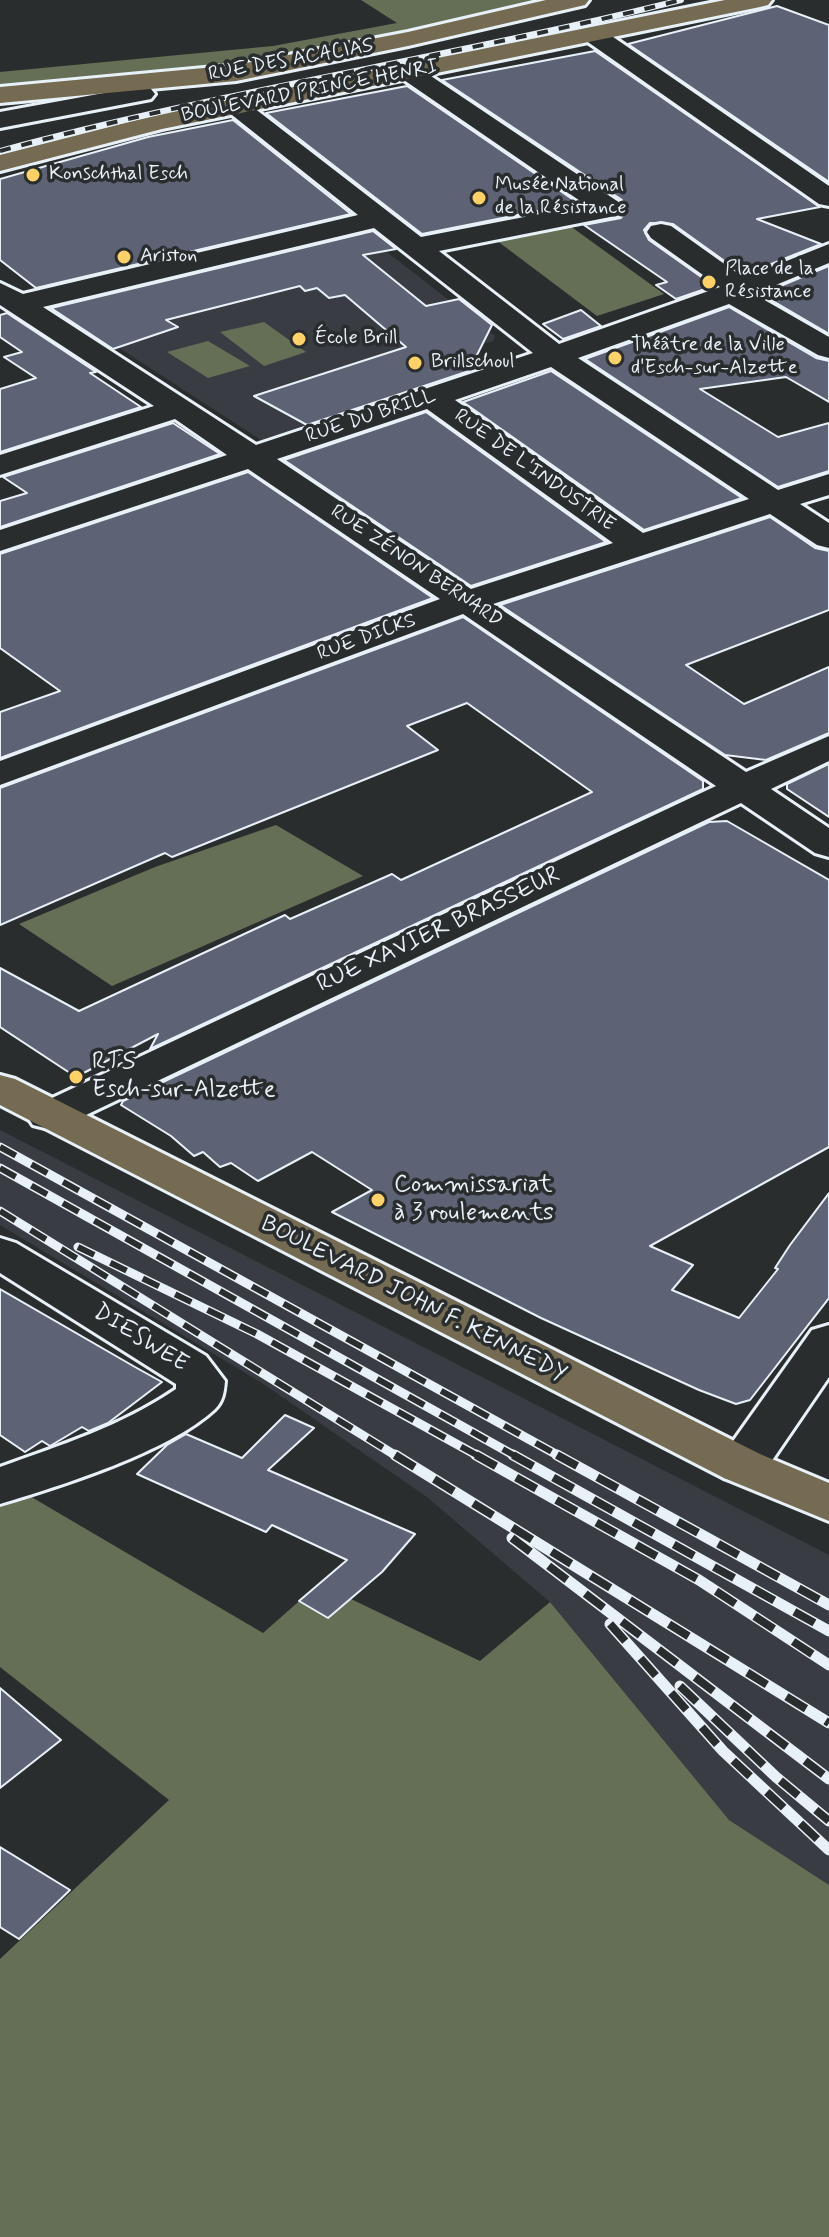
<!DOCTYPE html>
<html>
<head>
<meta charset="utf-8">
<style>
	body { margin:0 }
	canvas { display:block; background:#2a2d2e }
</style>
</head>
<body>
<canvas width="829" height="2237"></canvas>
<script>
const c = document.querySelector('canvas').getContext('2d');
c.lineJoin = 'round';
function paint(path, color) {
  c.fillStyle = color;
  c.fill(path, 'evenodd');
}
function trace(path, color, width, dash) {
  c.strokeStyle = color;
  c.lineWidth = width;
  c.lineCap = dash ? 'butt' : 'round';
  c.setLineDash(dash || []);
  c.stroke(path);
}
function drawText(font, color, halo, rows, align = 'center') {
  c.font = font + ' Mynerve,sans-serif';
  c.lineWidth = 7;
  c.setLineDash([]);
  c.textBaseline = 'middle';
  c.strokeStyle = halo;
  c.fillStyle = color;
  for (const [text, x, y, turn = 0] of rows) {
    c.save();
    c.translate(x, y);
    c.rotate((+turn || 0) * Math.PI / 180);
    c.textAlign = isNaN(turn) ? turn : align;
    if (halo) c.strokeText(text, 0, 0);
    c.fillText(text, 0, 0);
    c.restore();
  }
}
paint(new Path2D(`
	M 350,233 L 355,237 L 365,235 L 495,336 L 493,341 L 483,344 L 473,363 L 481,370 L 270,441 L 261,440 L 50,303 Z
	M 0,1130 L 829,1555 L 829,1885 L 729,1820 L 550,1602 L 427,1497 L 262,1383 L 0,1225 Z`), '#393d43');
paint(new Path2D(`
	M 361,0 L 555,0 L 274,59 L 176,74 L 0,89 L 0,72 L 273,46 L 397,23 Z
	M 566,223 L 664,294 L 597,316 L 492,237 Z
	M 264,322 L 306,352 L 264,366 L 220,332 Z
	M 208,341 L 250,366 L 208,378 L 167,352 Z
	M 276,825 L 363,876 L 112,986 L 19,924 L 155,867 Z
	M 28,1495 L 263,1633 L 322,1581 L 351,1599 L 480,1661 L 550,1602 L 729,1820 L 829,1885 L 829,2237 L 0,2237 L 0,1959 L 169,1800 L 0,1667 L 0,1505 Z`), '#646f56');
const building = new Path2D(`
	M 777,6 L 829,25 L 829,182 L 628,44 Z
	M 595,51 L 820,207 L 757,219 L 821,244 L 744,275 L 673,224 L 650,223 L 644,230 L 649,240 L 714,286 L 676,299 L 656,285 L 667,282 L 584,225 L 621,218 L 626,211 L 622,200 L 442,80 Z
	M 407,86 L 578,203 L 422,234 L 266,113 Z
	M 233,120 L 351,214 L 36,288 L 0,260 L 0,179 L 148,137 Z
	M 373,231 L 396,249 L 363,255 L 426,306 L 459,299 L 492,325 L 469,371 L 307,425 L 254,396 L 406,347 L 345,295 L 329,298 L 317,288 L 305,291 L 300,286 L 166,320 L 178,327 L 113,349 L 51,308 Z
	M 829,266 L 829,334 L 761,294 Z
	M 729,307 L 816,358 L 829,361 L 829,402 L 786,377 L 700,389 L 778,437 L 829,423 L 829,471 L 778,487 L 585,359 Z
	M 581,310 L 601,326 L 563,339 L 543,324 Z
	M 7,313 L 96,372 L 90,373 L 141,407 L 0,452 L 0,389 L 36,378 L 4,357 L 22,352 L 0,337 L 0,315 Z
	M 551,371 L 742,498 L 644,530 L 463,402 Z
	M 426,412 L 606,542 L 471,586 L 284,460 Z
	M 173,423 L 220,454 L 0,527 L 0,501 L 27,493 L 3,477 Z
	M 248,472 L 433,598 L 0,758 L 0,712 L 60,691 L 0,648 L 0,554 Z
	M 770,517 L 815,548 L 829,551 L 829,610 L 686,665 L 744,704 L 829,667 L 829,733 L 766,760 L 725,755 L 500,605 Z
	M 463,617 L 703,781 L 703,789 L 150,1049 L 158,1034 L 76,1077 L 0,1027 L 0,968 L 79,1011 L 285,915 L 290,919 L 392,874 L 401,880 L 592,792 L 467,703 L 407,726 L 438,750 L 172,857 L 165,853 L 0,925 L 0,788 Z
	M 829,764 L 829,817 L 787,789 L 787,784 Z
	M 727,821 L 829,880 L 829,1147 L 650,1246 L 693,1265 L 672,1290 L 739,1318 L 778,1269 L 775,1268 L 790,1245 L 829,1193 L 829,1298 L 750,1400 L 736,1404 L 699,1390 L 541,1318 L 332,1212 L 372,1190 L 312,1152 L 258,1181 L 231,1163 L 220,1167 L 203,1152 L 194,1156 L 171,1136 L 121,1105 L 123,1101 L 709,822 Z
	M 0,1289 L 135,1367 L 162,1382 L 108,1423 L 89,1431 L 82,1427 L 50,1446 L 42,1441 L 25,1452 L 0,1435 Z
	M 285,1415 L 314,1428 L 268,1470 L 415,1534 L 382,1572 L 328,1618 L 299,1601 L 347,1560 L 272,1525 L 266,1532 L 137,1474 L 167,1445 L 186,1434 L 242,1458 Z
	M 0,1688 L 61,1740 L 0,1788 Z
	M 0,1847 L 70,1890 L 19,1939 L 0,1927 Z`);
paint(building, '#5d6375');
trace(building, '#e8f1f8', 2);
const minor = new Path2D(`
	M 594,28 L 603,30 L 829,186 L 829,206 L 819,204 L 585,40 L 582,35 L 585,30 Z
	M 410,65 L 419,68 L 620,203 L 624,209 L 620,215 L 610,217 L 439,251 L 559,344 L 720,287 L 651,238 L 647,232 L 651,226 L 661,224 L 671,226 L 744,278 L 829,244 L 829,263 L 754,294 L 829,337 L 829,358 L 818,355 L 729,304 L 578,358 L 778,490 L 829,474 L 829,495 L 800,504 L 829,523 L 829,548 L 817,545 L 770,514 L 493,604 L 746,772 L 829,736 L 829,761 L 771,789 L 829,828 L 829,857 L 815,853 L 741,803 L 65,1125 L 49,1129 L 33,1125 L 27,1116 L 33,1107 L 716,786 L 463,614 L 0,785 L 0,761 L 440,599 L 248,469 L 0,551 L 0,530 L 227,455 L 175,419 L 0,475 L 0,455 L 154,406 L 0,305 L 0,283 L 23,294 L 358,215 L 227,111 L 223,106 L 227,101 L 245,101 L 421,237 L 586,205 L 401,78 L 397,73 L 401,68 ZM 374,228 L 533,353 L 256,445 L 43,307 ZM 551,367 L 749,499 L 643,533 L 455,400 ZM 427,409 L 613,543 L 471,589 L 277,459 Z
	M 142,86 L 151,89 L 155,94 L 151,99 L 0,128 L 0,112 Z
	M 0,1238 L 16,1243 L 206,1356 L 225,1381 C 224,1392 223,1401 215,1409 C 169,1452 60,1486 0,1504 L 0,1467 C 61,1445 122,1426 176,1389 L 176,1384 L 0,1273 Z
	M 829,1325 L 829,1377 L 760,1478 L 742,1483 L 724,1478 L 717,1466 L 724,1454 L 812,1330 Z`);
const major = new Path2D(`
	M 546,0 L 589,0 L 585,5 L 408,46 L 236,81 L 0,103 L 0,87 L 236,65 L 408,32 Z
	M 725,0 L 772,0 L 768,5 L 760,7 L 162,129 L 0,171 L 0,155 L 160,114 Z
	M 0,1075 L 15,1079 L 760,1454 L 829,1483 L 829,1521 L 724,1478 L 0,1105 Z`);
trace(minor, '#e8f1f8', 6);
trace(major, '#e8f1f8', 6);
paint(minor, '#2a2d2e');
paint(major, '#746b52');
const railFar2 = new Path2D(`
	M 0,151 C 225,90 455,57 681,0`);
const railFar1 = new Path2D(`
	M 0,1147 L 561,1457
	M 0,1168 L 517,1457
	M 0,1211 L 398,1457
	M 78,1247 L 257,1334 L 480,1457`);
const rail = new Path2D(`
	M 395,1455 L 829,1723
	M 476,1455 L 699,1580 L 829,1665
	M 513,1455 L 829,1631
	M 557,1455 L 829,1605
	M 512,1538 L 829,1779
	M 610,1624 L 723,1751 L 829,1850
	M 680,1686 L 776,1777 L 829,1821`);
trace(railFar2, '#e8f1f8', 6);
trace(railFar1, '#e8f1f8', 9);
trace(rail, '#e8f1f8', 11);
trace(railFar2, '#2a2d2e', 4, [11]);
trace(railFar1, '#2a2d2e', 6, [18]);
trace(rail, '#2a2d2e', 8, [23]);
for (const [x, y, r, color] of [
	[33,175,8,"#ffd166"],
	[479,198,8,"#ffd166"],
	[124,257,8,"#ffd166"],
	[709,282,8,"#ffd166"],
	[299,339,8,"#ffd166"],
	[615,358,8,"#ffd166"],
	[415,363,8,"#ffd166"],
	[76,1077,8,"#ffd166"],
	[378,1200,8,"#ffd166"]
]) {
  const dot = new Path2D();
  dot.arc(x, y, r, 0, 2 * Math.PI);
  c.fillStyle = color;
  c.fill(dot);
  trace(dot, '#2a2d2e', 3);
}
drawText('20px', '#e8f1f8', '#2a2d2e', [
	["RUE DES ACACIAS",291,61,-10],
	["BOULEVARD PRINCE HENRI",310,92,-11],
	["RUE DU BRILL",371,417,-18],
	["RUE DE L'INDUSTRIE",534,471,36],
	["RUE ZÉNON BERNARD",416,567,34],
	["RUE DICKS",367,638,-20]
]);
drawText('20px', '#e8f1f8', '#2a2d2e', [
	["Konschthal Esch",49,175],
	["Musée National",495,186],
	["de la Résistance",495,209],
	["Ariston",140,257],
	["Place de la",725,270],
	["Résistance",725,293],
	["École Brill",315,339],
	["Théâtre de la Ville",631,346],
	["d'Esch-sur-Alzette",631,369],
	["Brillschoul",431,363]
], 'left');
drawText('24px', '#e8f1f8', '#2a2d2e', [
	["RUE XAVIER BRASSEUR",439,931,-25],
	["BOULEVARD JOHN F. KENNEDY",413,1300,27],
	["DIESWEE",140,1339,32]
]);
drawText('24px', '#e8f1f8', '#2a2d2e', [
	["RTS",92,1063],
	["Esch-sur-Alzette",92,1091],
	["Commissariat",394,1186],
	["à 3 roulements",394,1214]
], 'left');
</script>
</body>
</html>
